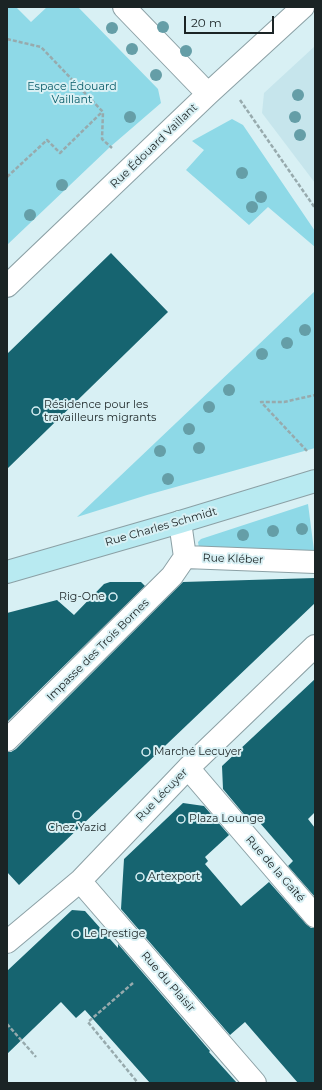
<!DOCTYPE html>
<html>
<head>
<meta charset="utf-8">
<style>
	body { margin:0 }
	#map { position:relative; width:322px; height:1090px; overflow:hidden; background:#d8f0f4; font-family:Montserrat,sans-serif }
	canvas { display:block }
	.frame { position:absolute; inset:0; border:8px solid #1b2425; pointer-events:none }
	.scale { position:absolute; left:184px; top:16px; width:90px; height:18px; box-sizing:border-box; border:2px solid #1b2425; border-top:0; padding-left:5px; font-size:12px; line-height:14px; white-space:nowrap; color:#1b2425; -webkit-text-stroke:3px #d8f0f4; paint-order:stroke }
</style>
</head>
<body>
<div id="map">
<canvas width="322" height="1090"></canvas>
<div class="frame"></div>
<div class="scale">20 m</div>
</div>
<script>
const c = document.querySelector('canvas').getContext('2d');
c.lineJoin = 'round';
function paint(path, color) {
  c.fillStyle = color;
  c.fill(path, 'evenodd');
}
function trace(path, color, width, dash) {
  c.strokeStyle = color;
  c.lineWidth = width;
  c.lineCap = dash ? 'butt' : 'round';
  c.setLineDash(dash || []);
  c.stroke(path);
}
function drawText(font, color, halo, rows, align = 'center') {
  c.font = font + ' Montserrat,sans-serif';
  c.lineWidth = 4;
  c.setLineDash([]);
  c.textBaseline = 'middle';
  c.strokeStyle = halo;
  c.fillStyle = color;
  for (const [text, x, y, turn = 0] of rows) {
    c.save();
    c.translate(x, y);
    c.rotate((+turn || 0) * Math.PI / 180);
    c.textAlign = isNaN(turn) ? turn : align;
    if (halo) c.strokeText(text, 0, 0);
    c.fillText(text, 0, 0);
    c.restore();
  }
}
paint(new Path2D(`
	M 315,46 L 315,183 L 262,113 L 264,93 Z`), '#c6e5ec');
paint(new Path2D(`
	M 7,7 L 16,7 L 31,22 L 47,7 L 78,7 L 158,89 L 161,103 L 110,147 L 7,245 Z
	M 232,119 L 243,125 L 315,231 L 315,247 L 268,207 L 249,225 L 186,170 L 204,150 L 192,141 Z
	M 315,291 L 315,448 L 147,495 L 77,517 Z
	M 308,504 L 314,550 L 210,553 L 199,548 L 198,542 L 201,539 Z`), '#8ed9e7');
paint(new Path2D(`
	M 111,253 L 168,312 L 7,469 L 7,354 Z
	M 315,578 L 315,603 L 19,885 L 7,872 L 7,752 L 11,752 L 16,749 L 183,582 Z
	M 110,582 L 141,582 L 145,586 L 7,722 L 7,613 L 57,600 L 74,615 L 104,584 Z
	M 315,679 L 315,812 L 308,819 L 315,828 L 315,897 L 288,866 L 293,861 L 253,815 L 248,819 L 223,789 L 222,766 Z
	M 183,803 L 204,806 L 229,835 L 205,857 L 208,861 L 205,864 L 241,906 L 269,882 L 306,924 L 311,928 L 315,928 L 315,1083 L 298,1083 L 245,1022 L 230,1035 L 121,909 L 124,859 Z
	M 72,910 L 85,911 L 118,948 L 118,944 L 210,1051 L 209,1052 L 237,1083 L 150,1083 L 85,1010 L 76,1018 L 61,1002 L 7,1054 L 7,971 Z`), '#166470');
const street = new Path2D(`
	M 124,7 L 208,94
	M 7,286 L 208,94 L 303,7
	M 180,522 L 185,557 L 315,562
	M 7,740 L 172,576 L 185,557
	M 188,768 L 315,916
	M 80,881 L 255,1083
	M 7,942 L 80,881 L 188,768 L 315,646`);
const secondary = new Path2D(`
	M 7,572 L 180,522 L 315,481`);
trace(street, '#8ba0a5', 24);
trace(secondary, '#8ba0a5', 24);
trace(new Path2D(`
	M 7,39 L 41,47 L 103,112 L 102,139 L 112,148
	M 240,100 L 315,208
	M 7,177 L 47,140 L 60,153 L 102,112
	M 307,451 L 261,402 L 284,402 L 315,395
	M 133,983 L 88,1022 L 138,1083
	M 7,1024 L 36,1057`), '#97aaad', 2.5, [4, 2]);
trace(street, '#fff', 22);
trace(secondary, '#b8eaf1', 22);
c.fillStyle = '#659ea7';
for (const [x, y] of [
	[163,27],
	[112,28],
	[132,49],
	[186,51],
	[156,75],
	[298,95],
	[130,117],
	[295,117],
	[300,135],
	[242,173],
	[62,185],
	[261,197],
	[252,207],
	[30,215],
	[305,330],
	[287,343],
	[262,354],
	[229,390],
	[209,407],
	[189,429],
	[199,448],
	[160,451],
	[168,479],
	[302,529],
	[273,531],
	[243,535]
]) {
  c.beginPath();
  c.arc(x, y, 6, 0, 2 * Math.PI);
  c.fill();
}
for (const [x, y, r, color] of [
	[36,411,4,"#196470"],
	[113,597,4,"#196470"],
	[146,752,4,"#196470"],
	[77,815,4,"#196470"],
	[181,819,4,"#196470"],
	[140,877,4,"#196470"],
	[76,934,4,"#196470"]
]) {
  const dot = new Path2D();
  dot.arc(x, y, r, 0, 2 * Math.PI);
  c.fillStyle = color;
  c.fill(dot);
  trace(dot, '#d8f0f4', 1.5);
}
drawText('11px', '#075b68', '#d8f0f4', [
	["Espace Édouard",72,87],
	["Vaillant",72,100]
]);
drawText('11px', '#1b2425', '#d8f0f4', [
	["Rue Édouard Vaillant",154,146,-44],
	["Rue Charles Schmidt",161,527,-16],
	["Rue Kléber",233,559,2],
	["Impasse des Trois Bornes",98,650,-45],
	["Rue Lécuyer",162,795,-46],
	["Rue de la Gaîté",275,869,49],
	["Rue du Plaisir",168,982,49]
]);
drawText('11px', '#1b2425', '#d8f0f4', [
	["Résidence pour les",44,405],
	["travailleurs migrants",44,418],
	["Rig-One",105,597,"right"],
	["Marché Lecuyer",154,752],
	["Plaza Lounge",189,819],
	["Chez Yazid",77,828,"center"],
	["Artexport",148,877],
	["Le Prestige",84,934]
], 'left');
</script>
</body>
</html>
